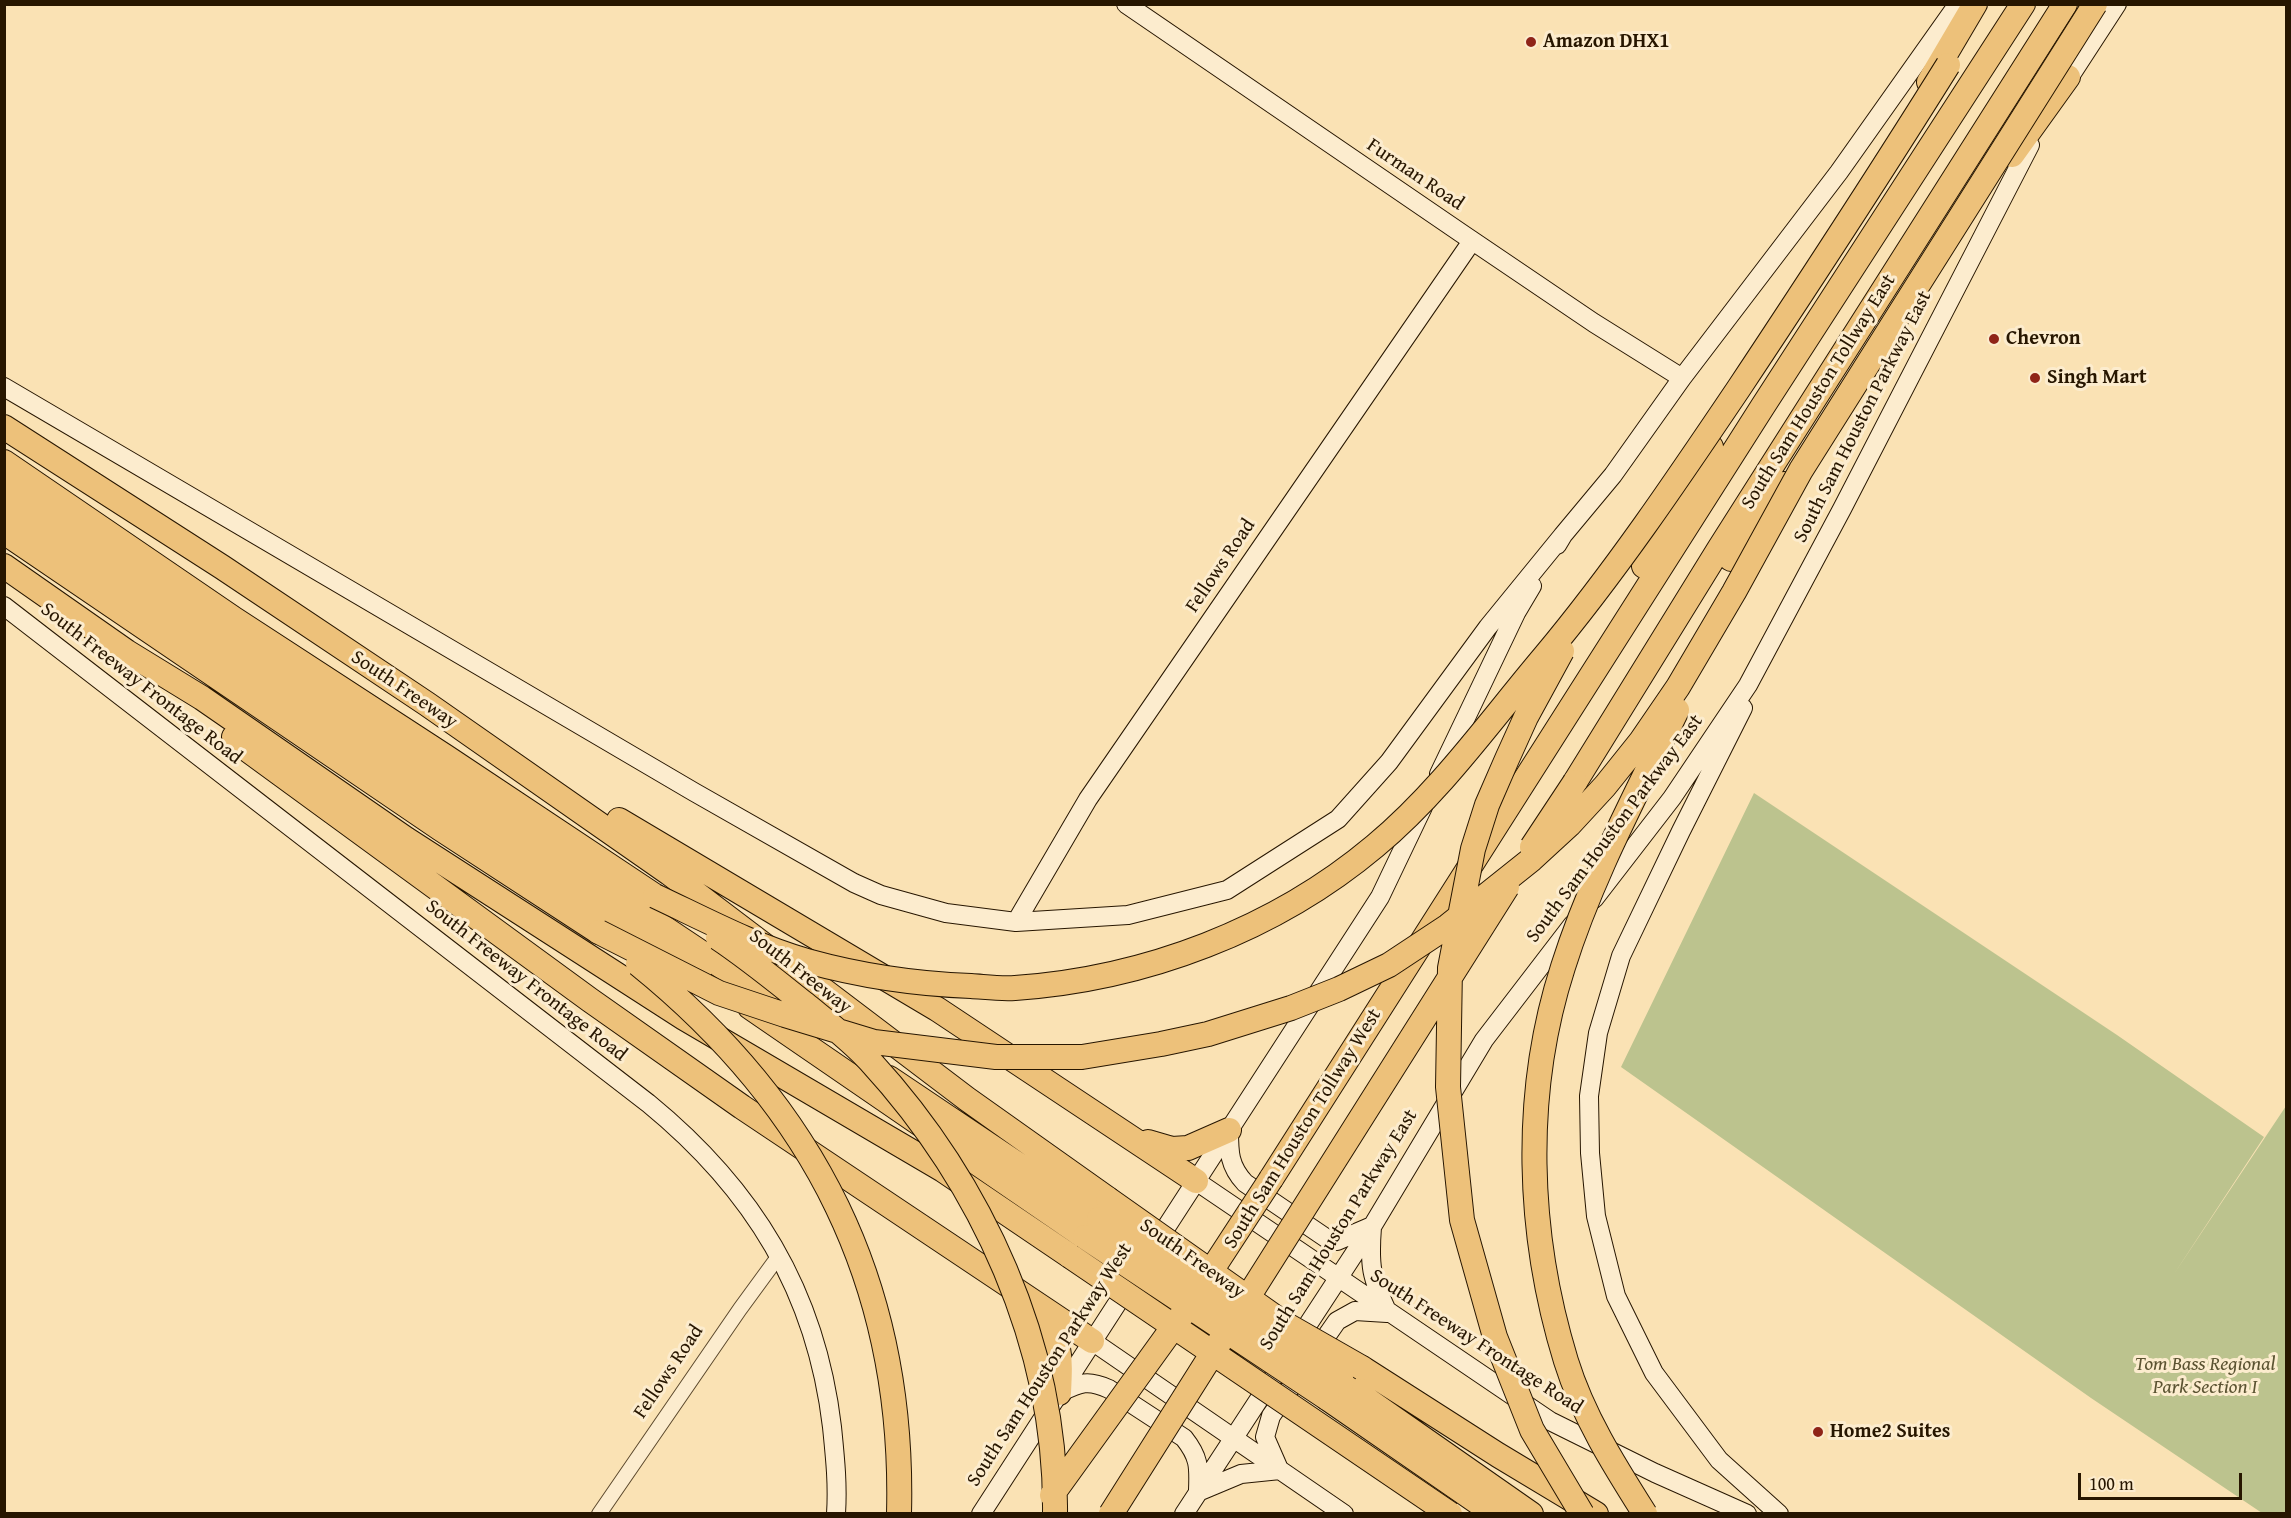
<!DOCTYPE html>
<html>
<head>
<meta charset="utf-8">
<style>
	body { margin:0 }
	#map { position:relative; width:2291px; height:1518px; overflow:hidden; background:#fae2b4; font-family:"Gentium Book Plus",serif }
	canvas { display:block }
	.frame { position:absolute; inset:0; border:6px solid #271600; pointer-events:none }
	.scale { position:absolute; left:2078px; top:1473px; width:164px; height:27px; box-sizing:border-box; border:3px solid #271600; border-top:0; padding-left:8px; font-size:18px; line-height:21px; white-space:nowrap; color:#271600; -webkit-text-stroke:4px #fcecce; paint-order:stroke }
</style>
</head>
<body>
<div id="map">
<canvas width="2291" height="1518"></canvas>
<div class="frame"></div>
<div class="scale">100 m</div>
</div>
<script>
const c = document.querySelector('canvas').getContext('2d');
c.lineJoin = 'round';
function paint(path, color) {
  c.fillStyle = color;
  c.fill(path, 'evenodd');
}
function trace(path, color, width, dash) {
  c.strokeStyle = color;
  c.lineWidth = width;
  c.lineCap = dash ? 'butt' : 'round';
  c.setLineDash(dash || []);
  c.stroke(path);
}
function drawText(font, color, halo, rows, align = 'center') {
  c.font = font + ' "Gentium Book Plus",serif';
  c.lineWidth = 6;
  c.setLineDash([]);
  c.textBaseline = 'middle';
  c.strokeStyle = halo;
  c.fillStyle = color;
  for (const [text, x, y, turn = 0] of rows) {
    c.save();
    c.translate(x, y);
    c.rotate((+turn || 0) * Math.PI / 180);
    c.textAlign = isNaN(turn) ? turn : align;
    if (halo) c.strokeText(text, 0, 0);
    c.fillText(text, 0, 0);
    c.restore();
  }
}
paint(new Path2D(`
	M 1754,793 L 2117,1035 L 2264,1137 L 2174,1274 L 2286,1106 L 2286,1513 L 2262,1513 L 2091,1398 L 1621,1067 Z`), '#bcc38e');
const street = new Path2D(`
	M 599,1514 L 740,1309 L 778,1257`);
const secondary = new Path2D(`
	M 1126,4 L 1461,233 L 1594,323 L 1682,378
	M 2063,87 L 2117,4
	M 4,387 L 694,792 L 854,883 L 881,895 L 946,913 L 1016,922 L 1128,915 L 1227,890 L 1338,819 L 1389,762 L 1488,627 L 1563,535
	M 1557,545 L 1563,535 L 1613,475 L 1682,378 L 1839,172 L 1958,4
	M 4,606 L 648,1103 C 753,1189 816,1291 832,1427 C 835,1457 838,1484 836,1514
	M 1743,708 L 1681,831 L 1621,956 L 1598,1033 L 1589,1096 L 1590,1153 L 1596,1216 L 1616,1296 L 1654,1373 L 1719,1460 L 1779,1514
	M 1439,774 L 1516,613 L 1532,586
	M 1594,899 L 1672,798 L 1748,685 L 1842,509 L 2030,145
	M 1016,922 L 1088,799 L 1472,241
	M 1229,1130 C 1229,1152 1229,1166 1245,1183 L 1326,1238 L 1337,1241 L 1372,1226
	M 1196,1181 L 1550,1421 L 1655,1473 L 1747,1514
	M 1372,1227 C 1369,1266 1371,1277 1388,1313
	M 1154,1246 L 1380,897 L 1423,807
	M 1092,1341 L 1344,1514
	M 1059,1393 C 1080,1383 1087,1379 1109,1389 L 1184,1438 C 1199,1457 1199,1466 1198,1490
	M 1279,1469 L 1265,1437 L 1271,1416 L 1337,1321 L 1355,1311 L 1387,1313
	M 1198,1492 L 1241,1474 L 1280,1470
	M 981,1514 L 1131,1282
	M 1184,1514 L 1373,1225 L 1484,1040 L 1573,924`);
const highway = new Path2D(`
	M 1929,82 L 1975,4
	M 2012,155 L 2068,77
	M 4,427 L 222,567 L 427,704 L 669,873 L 967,1099 L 1108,1199
	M 4,462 L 234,619 L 446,757 L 655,896
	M 4,487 L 793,1014
	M 4,510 L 476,827 L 699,973
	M 4,532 L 441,829 L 599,932
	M 1731,559 L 1784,484
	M 4,566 L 127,652 L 202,698 L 406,839 L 684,1018 L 943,1170 L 1070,1256
	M 1644,566 L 1711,447
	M 234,737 L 241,745 L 590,1000 L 742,1107 L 1092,1341
	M 1575,782 L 1719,549 L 2065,4
	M 619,820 L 937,1009 L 1196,1181
	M 750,1007 L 1085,1237
	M 889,1078 L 1099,1219
	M 1148,1142 L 1172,1149 L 1188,1148 L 1229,1130
	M 1271,1179 L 1763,406 L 2023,4
	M 1041,1310 C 1061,1347 1061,1352 1059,1393
	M 1362,1368 L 1498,1455 L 1596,1514
	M 1342,1382 L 1531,1514
	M 1327,1398 L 1495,1514`);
trace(street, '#5c492d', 16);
trace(secondary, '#271600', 20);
trace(highway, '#271600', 26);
trace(street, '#fcecce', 14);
trace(secondary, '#fcecce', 18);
trace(highway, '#edc17a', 24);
const highwayBridge = new Path2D(`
	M 1562,651 L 1526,717 L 1507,759 L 1487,805 L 1473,849 L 1450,968 L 1448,1087 L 1462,1220 L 1495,1337 L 1532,1430 L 1582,1514
	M 1532,847 L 1575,782
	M 655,896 C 704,919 754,946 807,961 C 861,976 916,984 971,986 C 986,987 1000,989 1015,988 C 1145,979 1275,930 1375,846 C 1440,792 1490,721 1544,657 C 1615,572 1677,480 1739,388 C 1810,281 1880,174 1948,65
	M 599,932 L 719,993 L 785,1015 L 874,1042 L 996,1057 L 1082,1057 L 1161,1044 L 1208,1034 L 1291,1008 L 1339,989 L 1389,965 L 1448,926 L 1532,859 L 1569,825 L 1605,786 L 1641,741 L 1678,687 L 1734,592 L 1801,470 L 2095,4
	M 718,938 C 748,958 776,981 805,1004 C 827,1022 851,1040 870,1061 C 982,1183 1057,1345 1055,1514
	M 638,964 C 815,1107 905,1285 899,1514
	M 1108,1199 L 1285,1324 L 1362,1368
	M 1099,1219 L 1342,1382
	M 1085,1237 L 1327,1398
	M 1070,1256 L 1450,1514
	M 1052,1495 L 1187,1308 L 1271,1179
	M 1111,1514 L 1507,887
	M 1645,1514 C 1614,1465 1583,1416 1566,1361 C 1527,1234 1522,1094 1563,967 C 1591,878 1636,795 1677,710`);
trace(highwayBridge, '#271600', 26, []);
trace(highwayBridge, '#edc17a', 24);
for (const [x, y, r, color] of [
	[1531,42,6,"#8f2418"],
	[1994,339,6,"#8f2418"],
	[2035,378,6,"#8f2418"],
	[1818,1432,6,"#8f2418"]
]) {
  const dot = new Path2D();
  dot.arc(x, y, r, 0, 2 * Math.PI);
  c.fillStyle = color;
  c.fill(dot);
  trace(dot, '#fcecce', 2);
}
drawText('bold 20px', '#271600', '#fcecce', [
	["Amazon DHX1",1543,42],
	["Chevron",2006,339],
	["Singh Mart",2047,378],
	["Home2 Suites",1830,1432]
], 'left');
drawText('20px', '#271600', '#fcecce', [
	["Furman Road",1415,175,34],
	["South Sam Houston Tollway East",1819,392,-58],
	["South Sam Houston Parkway East",1863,417,-63],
	["Fellows Road",1221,566,-56],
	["South Freeway Frontage Road",141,684,38],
	["South Freeway",404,690,34],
	["South Sam Houston Parkway East",1615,829,-53],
	["South Freeway",800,972,38],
	["South Freeway Frontage Road",526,981,38],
	["South Sam Houston Tollway West",1303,1129,-58],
	["South Sam Houston Parkway East",1339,1230,-58],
	["South Freeway",1192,1259,35],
	["South Freeway Frontage Road",1476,1342,33],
	["South Sam Houston Parkway West",1050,1365,-57],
	["Fellows Road",669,1372,-56]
]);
drawText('italic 20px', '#5b5332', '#fcecce', [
	["Tom Bass Regional",2205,1365],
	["Park Section I",2205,1388]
]);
</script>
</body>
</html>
